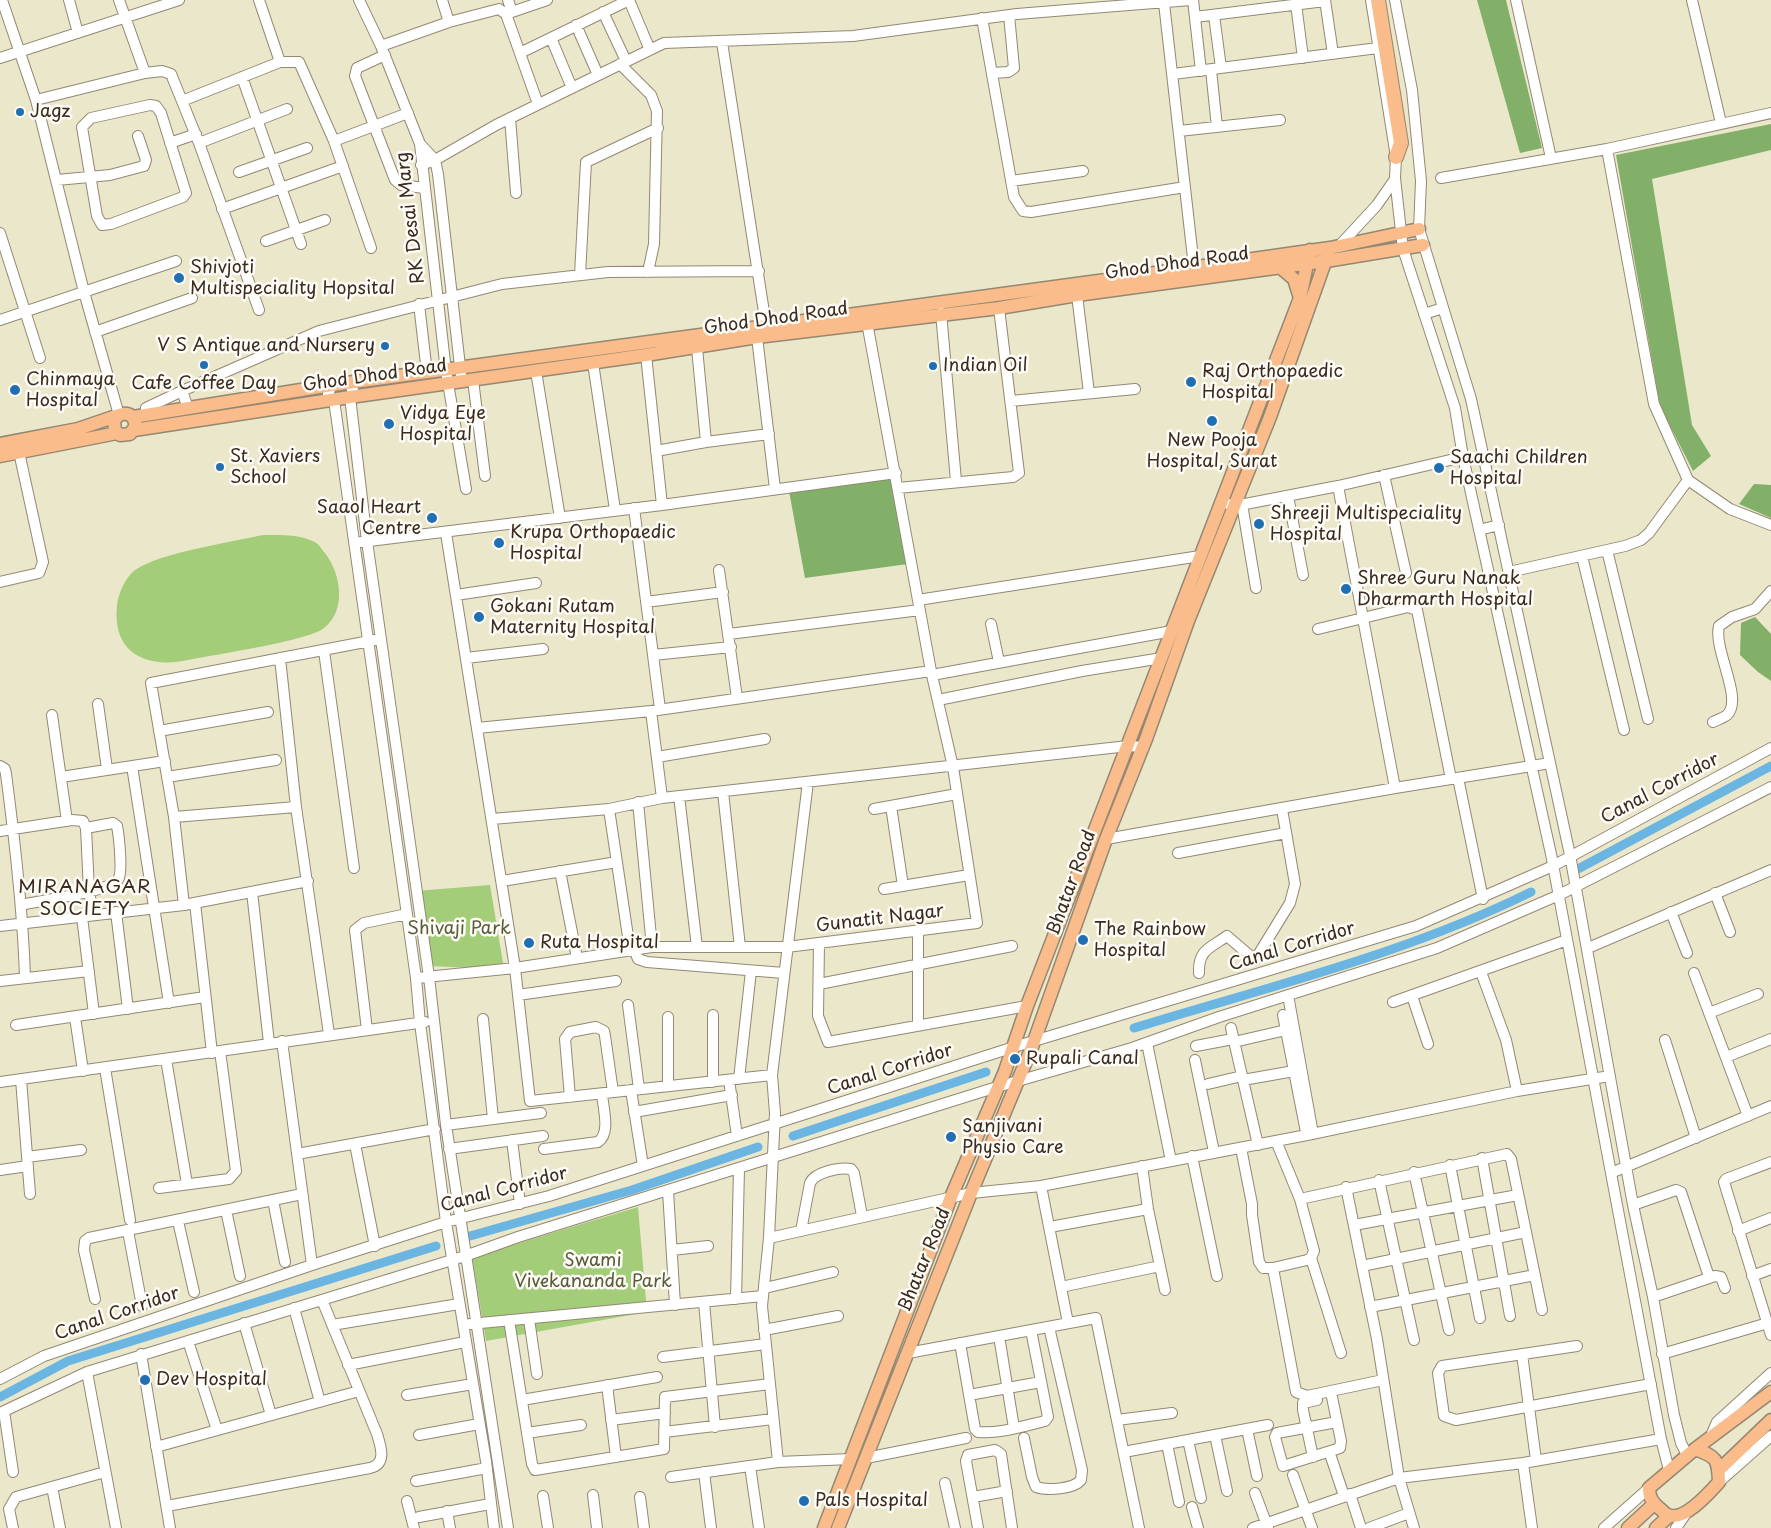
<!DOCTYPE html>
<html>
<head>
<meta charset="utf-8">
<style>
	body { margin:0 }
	canvas { display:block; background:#ebe7ca }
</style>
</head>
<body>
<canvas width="1771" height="1528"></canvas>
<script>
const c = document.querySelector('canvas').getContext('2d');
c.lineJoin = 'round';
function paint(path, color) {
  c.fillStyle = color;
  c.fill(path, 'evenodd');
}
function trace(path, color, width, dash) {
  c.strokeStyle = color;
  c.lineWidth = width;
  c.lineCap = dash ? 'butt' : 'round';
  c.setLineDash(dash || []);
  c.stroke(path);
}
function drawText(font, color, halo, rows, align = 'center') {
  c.font = font + ' "Playpen Sans",sans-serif';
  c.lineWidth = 5;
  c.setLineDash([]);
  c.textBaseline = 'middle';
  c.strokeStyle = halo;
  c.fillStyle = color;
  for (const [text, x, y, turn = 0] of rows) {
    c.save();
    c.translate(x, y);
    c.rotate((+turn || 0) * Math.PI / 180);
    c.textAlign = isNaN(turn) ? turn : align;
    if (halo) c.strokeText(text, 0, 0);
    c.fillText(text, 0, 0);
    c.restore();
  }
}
paint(new Path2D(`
	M 263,535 C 280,535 299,534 315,542 C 319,544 322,550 325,553 C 341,574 347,610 324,628 C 308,641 213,655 188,660 C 146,669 112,653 117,606 C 118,594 125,578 135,570 C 159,553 232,542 263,535 Z
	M 490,885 L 504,969 L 427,966 L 416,891 Z
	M 638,1207 L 647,1312 L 486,1341 L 472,1257 Z`), '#a3cd79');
paint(new Path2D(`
	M 1477,0 L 1506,0 L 1542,148 L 1520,153 Z
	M 1771,124 L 1771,150 L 1652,179 L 1692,425 L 1711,456 L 1693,471 L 1660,406 L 1616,155 Z
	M 893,477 L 908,564 L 805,578 L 789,491 Z
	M 1754,484 L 1771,485 L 1771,518 L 1739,504 Z
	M 1755,617 L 1771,634 L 1771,681 L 1758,672 L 1740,655 L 1741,623 Z`), '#82b069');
trace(new Path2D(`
	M 1576,870 L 1771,766
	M 1134,1028 C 1267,987 1406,954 1531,892
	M 793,1136 L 986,1072
	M 470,1236 L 632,1190 L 758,1147
	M 0,1397 L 68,1361 L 436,1246`), '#6bb5e3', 9);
const minor = new Path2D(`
	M 2,0 L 36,100 L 84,292 L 119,415
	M 69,0 L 78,33
	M 119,0 L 145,73
	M 259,0 L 280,62
	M 359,0 L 381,46 L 420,144 L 446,371 L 466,489
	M 442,0 L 449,22
	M 508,0 L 512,12
	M 629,0 L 650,50
	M 1193,0 L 1201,71
	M 1325,0 L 1333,54
	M 1371,0 L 1396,157 L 1395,178 L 1403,249 L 1455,408 L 1463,457 L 1551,854 L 1661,1439 L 1669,1470
	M 1395,0 L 1412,90 L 1421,181 L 1419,229 L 1471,399 L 1570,855 L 1633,1205 L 1653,1297 L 1674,1415 L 1681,1443 L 1687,1455
	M 1516,0 L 1551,158
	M 1692,0 L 1721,123
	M 1164,3 L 1194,267
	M 1296,4 L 1303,58
	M 603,12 L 626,61
	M 506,14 L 547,0
	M 1214,15 L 1221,68
	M 1195,17 L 1325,1
	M 982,18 L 1014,197 L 1023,211 L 1031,212 L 1185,187
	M 576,25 L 598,75
	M 551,38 L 572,88
	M 722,42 L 766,325
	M 381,46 L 449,22 L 499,9 L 506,14 L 538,104
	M 520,53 L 629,0
	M 385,55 L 357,68 L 355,76 L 395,180 L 401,185 L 424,188
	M 0,58 L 179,0
	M 620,64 L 651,95 L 657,111 L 654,244 L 648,272
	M 1211,70 L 1217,127
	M 992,73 L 1008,72 L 1014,68 L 1009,15
	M 1173,74 L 1378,48
	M 242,77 L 301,244
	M 36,100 L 145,73 L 162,71 L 171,74 L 199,143 L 259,310
	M 182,101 L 280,62 L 299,62 L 334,141 L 371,248
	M 150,105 L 156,106 L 161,113 L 186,193 L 183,197 L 111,224 L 102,225 L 97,216 L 82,127 L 91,118 Z
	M 510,118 L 516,193
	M 1179,131 L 1280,120
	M 334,141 L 408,113
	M 170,143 L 196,134
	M 199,143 L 287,109
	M 420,144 L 435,160 L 438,174 L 461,375
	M 1607,149 L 1654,404 L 1688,480 L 1730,509 L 1771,525
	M 421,165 L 435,160 L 496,125 L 664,43 L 853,36 L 1017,14 L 1191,0
	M 239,172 L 307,148
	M 1441,178 L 1607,149 L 1771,113
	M 57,180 L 110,175 L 144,166 L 146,160 L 138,136
	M 1011,181 L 1083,171
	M 222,209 L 343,166
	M 0,233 L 40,358
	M 266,241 L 325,220
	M 1340,245 L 1377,205 L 1395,179
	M 580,275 L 586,162 L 658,128
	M 1077,295 L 1089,393
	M 419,304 L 427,373
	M 941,313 L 956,481
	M 1424,314 L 1443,308
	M 0,320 L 176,261
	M 95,332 L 192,298
	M 757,337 L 775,489
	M 646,355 L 662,505
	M 593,363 L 615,510
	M 536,371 L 560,518
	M 473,380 L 485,476
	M 349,383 L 353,390 L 350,397 L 367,541 L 429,977 L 446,1125 L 508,1528
	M 332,385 L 328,394 L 334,400 L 416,978 L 420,1023 L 446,1222 L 486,1461 L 494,1528
	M 1011,401 L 1135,389
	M 188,408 L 182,391 L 319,331 L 502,284 L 608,272 L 759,271
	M 146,415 L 146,408 L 182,391
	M 706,442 L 769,434
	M 656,451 L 706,442 L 697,348
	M 1384,475 L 1406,573
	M 1338,486 L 1395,788
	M 898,488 L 1013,477 L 1019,473 L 999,308
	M 1288,496 L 1303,575
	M 1228,504 L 1235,506 L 1338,486 L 1463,457
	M 1242,504 L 1256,588
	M 634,508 L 660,709
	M 1479,530 L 1499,525
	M 446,533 L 515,968 L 530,1101 L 772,1075
	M 361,542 L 662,505 L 896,473
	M 1607,550 L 1648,719
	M 1582,556 L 1624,730
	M 719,570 L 737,698
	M 1509,572 L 1625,546 L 1641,540 L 1649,533 L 1688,480
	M 0,582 L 39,573 L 43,562 L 19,452
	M 456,595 L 536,583
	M 918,600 L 1200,556
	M 646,602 L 723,592
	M 991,624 L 999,662
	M 1318,629 L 1408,607 L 1417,610 L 1451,779
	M 729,634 L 920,610
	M 324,651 L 354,868
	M 653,655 L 731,647
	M 280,658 L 296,807 L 329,1034
	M 466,658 L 543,649
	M 932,675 L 1172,631
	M 938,700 L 1082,671 L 1162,658
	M 98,704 L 107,769
	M 651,711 L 662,798
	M 52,715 L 67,821
	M 1713,722 C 1717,720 1723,718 1727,715 C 1744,699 1713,650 1719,626 L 1732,617 L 1755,609 L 1771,591
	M 477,728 L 651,711 L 931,671
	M 159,731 L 268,712
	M 657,757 L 765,739
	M 0,766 L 5,769 L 6,774 C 15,842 23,910 25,978
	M 132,766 L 169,1003
	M 61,777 L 165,761
	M 167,777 L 276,760
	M 1458,778 L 1483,899
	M 808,782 L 772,1075 L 775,1113 L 769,1238 L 762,1306 L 778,1462 L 851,1459
	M 723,792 L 740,947
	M 679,796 L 697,947
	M 638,802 L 652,947
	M 891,806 L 903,886
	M 609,809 L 630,950
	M 874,809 L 957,794
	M 174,817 L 296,807
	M 492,819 L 609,809 L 662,798 L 1128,746 L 1143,747
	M 0,831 L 72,820 L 83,821 L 86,828 L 89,891 L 93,915
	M 1106,839 L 1395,788 L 1550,763
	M 1178,853 L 1286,833
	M 560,871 L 577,958
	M 502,881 L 617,862
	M 884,889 L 969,875
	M 252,892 L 269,1043
	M 1715,893 L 1730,932
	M 195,903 L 212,1053
	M 21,905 C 37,901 111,891 118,880 C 123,873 119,836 117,826 L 113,823 L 86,828
	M 184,905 L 174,817 L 151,683 L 375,640
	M 116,912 L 128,1009
	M 1671,912 L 1687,953
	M 82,917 L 94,1014
	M 0,926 L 184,905 L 308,881
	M 918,931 L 918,1025
	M 819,943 L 818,1016 L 828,1042 L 1027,1006
	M 1588,948 L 1771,870
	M 634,949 L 638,959 L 647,962 L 784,973
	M 1481,972 L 1506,1040 L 1517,1091
	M 1199,973 C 1198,950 1210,948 1227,936 L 1255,960 L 1290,903 L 1295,884 L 1282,809
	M 1694,973 L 1748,1116
	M 416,978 L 515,968 L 652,947 L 787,947 L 977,923 L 953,767 L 931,671 L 866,317
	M 0,981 L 89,971
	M 819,984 L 1012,946
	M 518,995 L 616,981
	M 1288,995 L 1313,1134
	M 1412,996 L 1428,1044
	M 1393,1002 L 1567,940
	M 628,1005 L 639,1089
	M 1709,1013 L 1758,994
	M 713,1015 L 713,1082
	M 1283,1015 L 1306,1132
	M 75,1017 L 83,1071
	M 483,1019 L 493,1119
	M 16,1025 L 205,997
	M 1231,1028 L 1258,1145
	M 367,1030 L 355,930 L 364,923 L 407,914
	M 1665,1040 L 1696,1138
	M 282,1041 L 312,1265
	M 1234,1042 L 1286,1030
	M 1147,1043 L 1171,1161
	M 1196,1046 L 1233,1039
	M 1726,1057 L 1771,1039
	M 166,1059 L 187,1184
	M 1195,1060 L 1214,1152
	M 105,1068 L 130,1220
	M 21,1079 L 30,1194
	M 739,1079 L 751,971
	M 729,1080 L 737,1136
	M 1243,1080 L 1294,1071
	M 0,1082 L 425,1022
	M 1208,1084 L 1242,1076
	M 668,1086 L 668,1017
	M 631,1090 L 643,1166
	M 570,1097 L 565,1039 L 570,1032 L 596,1027 L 604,1031 L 605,1036 L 613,1092
	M 634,1112 L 732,1095
	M 446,1125 L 541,1113
	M 512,1140 L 520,1204
	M 355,1144 L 375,1246
	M 1241,1148 L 1252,1204 L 1252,1215 L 1259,1262 L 1263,1268 L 1273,1268 L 1307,1260 L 1311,1258 L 1314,1251 L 1300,1199 L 1276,1141
	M 449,1149 L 543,1136
	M 544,1149 L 598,1142 C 611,1133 603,1108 602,1094
	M 297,1154 L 435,1129
	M 1192,1156 L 1217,1276
	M 27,1157 L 81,1150
	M 1482,1158 L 1510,1316
	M 1771,1162 L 1726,1179 L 1724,1182 L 1771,1335
	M 1450,1165 L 1480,1318
	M 1142,1166 L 1148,1209 L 1165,1290
	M 0,1170 L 28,1166
	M 1414,1172 L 1449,1330
	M 1611,1173 L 1771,1106
	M 1379,1180 L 1414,1340
	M 1041,1186 L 1068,1323
	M 1346,1187 L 1377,1339 L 1399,1478 L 1414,1528
	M 159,1188 L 229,1179 L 236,1171 L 220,1051
	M 668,1191 L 675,1305
	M 1300,1199 L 1507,1154 L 1511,1159 L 1542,1310
	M 273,1200 L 285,1262
	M 1633,1205 L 1676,1190 L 1681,1192 L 1709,1277
	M 226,1210 L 240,1276
	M 178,1221 L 194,1292
	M 1354,1225 L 1518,1195
	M 1050,1227 L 1148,1209
	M 128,1231 L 142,1306
	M 801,1231 L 810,1183 C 815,1172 840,1167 851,1169 L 854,1173 L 862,1216
	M 1738,1231 L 1771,1218
	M 769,1238 L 971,1193 L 1041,1186 L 1307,1135 L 1517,1091 L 1610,1076
	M 672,1250 L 708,1246
	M 1311,1258 L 1341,1353
	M 1362,1266 L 1526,1232
	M 1273,1268 L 1296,1392 L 1307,1396 L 1383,1380
	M 1752,1276 L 1771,1269
	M 1061,1287 L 1160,1266
	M 765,1288 L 833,1272
	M 1653,1297 L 1715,1276 L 1721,1277 L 1725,1288
	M 95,1299 L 84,1250 L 85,1241 L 89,1238 L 302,1194
	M 736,1299 L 739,1169
	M 704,1302 L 715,1427
	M 1370,1307 L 1535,1275
	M 294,1308 L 320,1402
	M 529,1319 L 537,1374
	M 509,1320 L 532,1464 L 535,1470 L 664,1449 L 665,1397 L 770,1384
	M 244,1323 L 271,1415
	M 470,1324 L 763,1296
	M 332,1325 L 459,1304
	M 764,1330 L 838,1316
	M 999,1336 L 1014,1428
	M 188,1341 L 217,1430
	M 960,1343 L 975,1429 L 978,1432 C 999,1434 1024,1426 1045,1421 L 1048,1417 L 1031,1330
	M 1577,1346 L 1442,1366 L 1438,1373 L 1444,1416 L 1456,1420 L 1651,1384
	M 908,1353 L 1096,1318 L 1139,1528
	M 141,1354 L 170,1528
	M 1522,1354 L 1536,1460
	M 1662,1354 L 1761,1325
	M 663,1357 L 766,1344
	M 348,1365 L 465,1342
	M 87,1372 L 116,1528
	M 0,1379 L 44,1356 L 312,1265 L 446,1222 L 549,1196 L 1014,1047 L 1416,926 L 1553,866 L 1771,748
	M 607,1385 L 616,1457
	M 407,1395 L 473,1384
	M 969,1395 L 1041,1382
	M 1332,1397 L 1341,1441 L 1340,1448 L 1283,1466 L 1275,1437 L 1277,1433 L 1337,1422
	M 522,1400 L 657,1377
	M 4,1411 L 13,1472
	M 0,1413 L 87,1372 L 465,1256 L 518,1237 L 997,1087 L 1132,1048 L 1219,1017 L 1437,948 L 1559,895 L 1771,787
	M 611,1420 L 665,1413
	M 1117,1420 L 1172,1413
	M 1247,1429 L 1257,1476
	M 664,1432 L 773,1419
	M 527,1433 L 581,1425
	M 419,1435 L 479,1424
	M 1215,1435 L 1227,1491
	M 1024,1438 L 1032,1477 L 1036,1487 C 1047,1491 1074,1489 1081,1480 L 1082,1470 L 1049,1327
	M 1710,1438 L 1717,1422 L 1771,1373
	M 1188,1440 L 1201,1498
	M 1167,1444 L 1179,1502
	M 156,1447 L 359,1391
	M 1124,1452 L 1268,1425
	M 1313,1457 L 1303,1410 L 1303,1403 L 1317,1400
	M 1331,1457 L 1344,1496
	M 866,1458 L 966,1438
	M 1523,1463 L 1532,1528
	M 750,1466 L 759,1528
	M 704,1472 L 711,1528
	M 1293,1475 L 1312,1528
	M 671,1477 L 778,1462
	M 416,1481 L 487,1468
	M 1719,1482 L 1771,1436
	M 945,1483 L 955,1528
	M 52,1487 L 60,1528
	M 1255,1493 L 1268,1528
	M 1350,1494 L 1361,1528
	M 593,1495 L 597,1528
	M 543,1496 L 548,1528
	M 640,1497 L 644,1528
	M 973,1497 L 1007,1491
	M 407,1501 L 414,1528
	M 167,1506 L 370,1468 C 387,1464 381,1447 377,1434 L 322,1300
	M 1192,1507 L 1198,1528
	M 447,1511 L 450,1528
	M 419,1517 L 490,1504
	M 13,1528 L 9,1509 L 16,1497 L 105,1472
	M 978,1528 L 966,1461 L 968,1455 L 995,1450 L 1001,1454 L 1012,1528
	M 1253,1528 L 1399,1478 L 1523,1463 L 1661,1439
	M 1369,1528 L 1409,1513
	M 1604,1528 L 1649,1488
	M 1676,1528 L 1687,1512`);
const major = new Path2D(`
	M 1281,268 L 1294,279 L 1300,298
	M 133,417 L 332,385 L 1106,280 L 1330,248 L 1419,229
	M 134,430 L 350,397 L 646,355 L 757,337 L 999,308 L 1077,295 L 1326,261 L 1423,245
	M 0,444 L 78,429 L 119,415 C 129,411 136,417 135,427 L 130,434 L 120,435 L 115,431 L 114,420 L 119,415
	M 0,456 L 117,433
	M 1695,1449 C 1717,1457 1718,1459 1719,1482 C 1710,1492 1684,1522 1668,1515 C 1665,1514 1662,1510 1659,1508 C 1652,1502 1649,1497 1649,1488 Z
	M 1695,1449 L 1771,1392
	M 1719,1470 L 1771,1420
	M 824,1528 L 951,1197 L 1005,1071 L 1027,1006 L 1292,319 L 1300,298 L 1310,250
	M 838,1528 L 971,1193 L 1032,1047 L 1106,839 L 1146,739 L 1188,621 L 1270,417 L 1330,248
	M 1628,1528 L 1654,1504
	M 1656,1528 L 1669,1516`);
const highway = new Path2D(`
	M 1378,0 L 1401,143 L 1396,157`);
trace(minor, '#938874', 12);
trace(major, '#938874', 15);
trace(highway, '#938874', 16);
trace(minor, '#fff', 10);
trace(major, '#f9bc8a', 12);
trace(highway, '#f9bc8a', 14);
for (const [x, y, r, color] of [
	[20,112,5,"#1f6fb2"],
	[179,278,6,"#1f6fb2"],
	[385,346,5,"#1f6fb2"],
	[204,365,5,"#1f6fb2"],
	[933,366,5,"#1f6fb2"],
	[1191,382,6,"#1f6fb2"],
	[15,390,6,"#1f6fb2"],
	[1212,421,6,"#1f6fb2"],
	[389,424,6,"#1f6fb2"],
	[220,467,5,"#1f6fb2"],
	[1439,468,6,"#1f6fb2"],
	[432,518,6,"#1f6fb2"],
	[1259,524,6,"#1f6fb2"],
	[499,543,6,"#1f6fb2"],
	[1346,589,6,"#1f6fb2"],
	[479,617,6,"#1f6fb2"],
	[1083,940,6,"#1f6fb2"],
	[529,943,6,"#1f6fb2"],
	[1015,1059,6,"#1f6fb2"],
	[951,1137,6,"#1f6fb2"],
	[145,1380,6,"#1f6fb2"],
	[804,1501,6,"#1f6fb2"]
]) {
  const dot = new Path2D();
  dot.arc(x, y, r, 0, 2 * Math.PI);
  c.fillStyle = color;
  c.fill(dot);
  trace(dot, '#fdfcf7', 2);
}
drawText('18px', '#3b2a1e', '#fdfcf7', [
	["Jagz",30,112],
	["Shivjoti",190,268],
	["Multispeciality Hopsital",190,289],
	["V S Antique and Nursery",375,346,"right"],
	["Indian Oil",943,366],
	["Raj Orthopaedic",1202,372],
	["Hospital",1202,393],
	["Chinmaya",26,380],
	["Hospital",26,401],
	["Cafe Coffee Day",204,384,"center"],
	["Vidya Eye",400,414],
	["Hospital",400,435],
	["New Pooja",1212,441,"center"],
	["Hospital, Surat",1212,462,"center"],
	["St. Xaviers",230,457],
	["School",230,478],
	["Saachi Children",1450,458],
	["Hospital",1450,479],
	["Saaol Heart",421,508,"right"],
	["Centre",421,529,"right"],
	["Shreeji Multispeciality",1270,514],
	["Hospital",1270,535],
	["Krupa Orthopaedic",510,533],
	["Hospital",510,554],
	["Shree Guru Nanak",1357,579],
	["Dharmarth Hospital",1357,600],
	["Gokani Rutam",490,607],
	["Maternity Hospital",490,628],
	["The Rainbow",1094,930],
	["Hospital",1094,951],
	["Ruta Hospital",540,943],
	["Rupali Canal",1026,1059],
	["Sanjivani",962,1127],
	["Physio Care",962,1148],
	["Dev Hospital",156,1380],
	["Pals Hospital",815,1501]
], 'left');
drawText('18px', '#3b2a1e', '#fdfcf7', [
	["RK Desai Marg",411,218,-97],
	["Ghod Dhod Road",1177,264,-8],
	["Ghod Dhod Road",776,319,-8],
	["Ghod Dhod Road",375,376,-8],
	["Canal Corridor",1660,789,-28],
	["Bhatar Road",1072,883,-70],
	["Gunatit Nagar",880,919,-7],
	["Canal Corridor",1292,947,-17],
	["Canal Corridor",890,1070,-18],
	["Canal Corridor",504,1190,-15],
	["Bhatar Road",925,1260,-68],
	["Canal Corridor",117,1314,-19]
]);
drawText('18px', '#5a5b39', '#fdfcf7', [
	["Shivaji Park",459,929],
	["Swami",593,1261],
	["Vivekananda Park",593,1282]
]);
c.letterSpacing = '1px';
drawText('19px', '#3b2a1e', '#fdfcf7', [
	["MIRANAGAR",85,888],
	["SOCIETY",85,910]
]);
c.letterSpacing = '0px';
</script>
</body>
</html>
